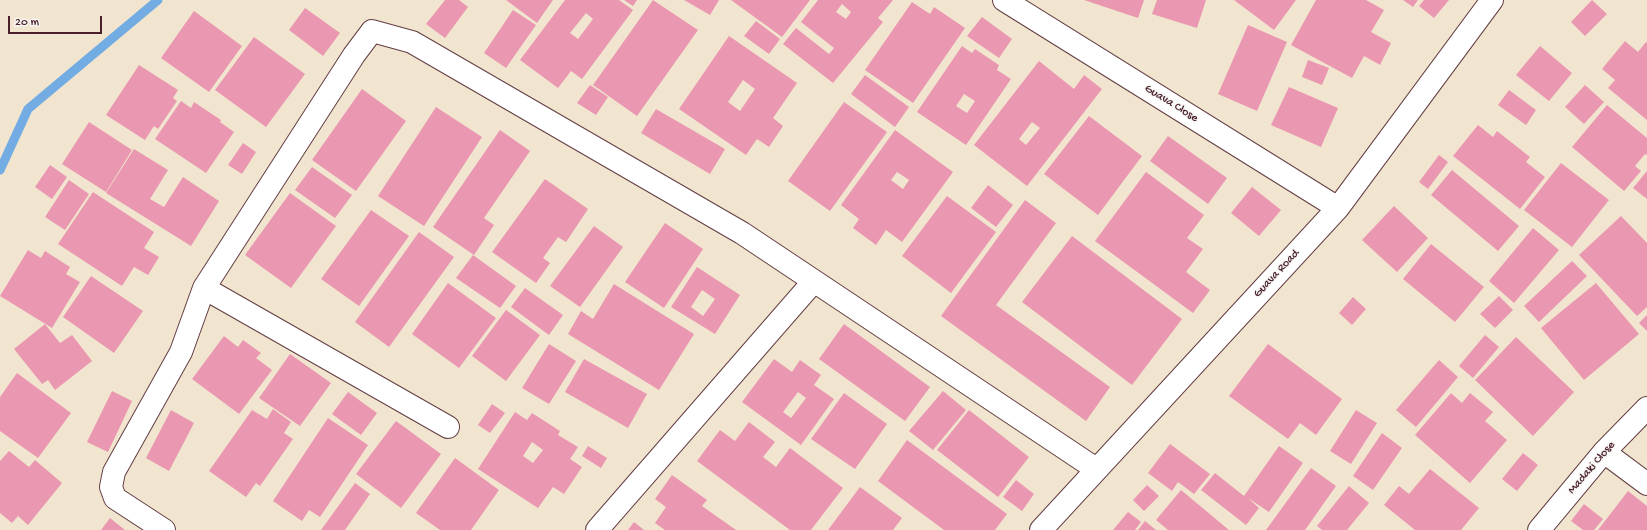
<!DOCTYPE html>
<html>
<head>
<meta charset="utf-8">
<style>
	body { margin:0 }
	#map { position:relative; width:1647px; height:530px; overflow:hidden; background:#f2e5cf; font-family:"Gochi Hand",sans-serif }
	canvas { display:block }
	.scale { position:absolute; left:8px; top:16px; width:94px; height:18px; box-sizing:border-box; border:2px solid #4a1f2b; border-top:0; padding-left:5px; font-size:12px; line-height:14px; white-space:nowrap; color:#4a1f2b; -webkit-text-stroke:3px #f6f6f2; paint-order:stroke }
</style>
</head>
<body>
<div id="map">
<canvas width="1647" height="530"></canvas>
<div class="scale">20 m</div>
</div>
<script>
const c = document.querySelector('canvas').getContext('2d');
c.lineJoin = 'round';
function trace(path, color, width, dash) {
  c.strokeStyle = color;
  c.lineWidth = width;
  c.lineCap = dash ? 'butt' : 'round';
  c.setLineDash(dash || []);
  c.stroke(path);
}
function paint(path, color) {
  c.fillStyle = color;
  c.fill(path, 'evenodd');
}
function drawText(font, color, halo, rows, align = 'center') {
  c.font = font + ' "Gochi Hand",sans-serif';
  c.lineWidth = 3;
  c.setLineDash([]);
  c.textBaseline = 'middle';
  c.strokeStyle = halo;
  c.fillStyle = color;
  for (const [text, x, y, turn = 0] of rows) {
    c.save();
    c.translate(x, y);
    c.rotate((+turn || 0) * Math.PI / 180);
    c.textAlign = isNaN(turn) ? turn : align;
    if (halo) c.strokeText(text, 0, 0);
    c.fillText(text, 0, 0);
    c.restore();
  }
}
trace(new Path2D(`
	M 0,170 L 28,109 L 158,0`), '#73ace3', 9);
paint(new Path2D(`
	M 445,0 L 459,0 L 468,7 L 445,38 L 426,24 Z
	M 506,0 L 553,0 L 537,23 Z
	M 565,0 L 619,0 L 633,10 L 582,79 L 571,71 L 558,88 L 520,60 ZM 586,13 L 593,19 L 578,39 L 570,33 Z
	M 624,0 L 637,0 L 633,6 Z
	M 653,0 L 698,30 L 637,116 L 593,85 Z
	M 684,0 L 719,0 L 710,15 Z
	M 731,0 L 810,0 L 782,37 Z
	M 818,0 L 893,0 L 878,18 L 883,22 L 833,83 L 783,44 L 796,28 L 829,54 L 834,48 L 801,22 ZM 842,4 L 851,12 L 846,19 L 836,12 Z
	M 1084,0 L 1144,0 L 1138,18 Z
	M 1157,0 L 1206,0 L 1197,28 L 1152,14 Z
	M 1234,0 L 1296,0 L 1274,30 Z
	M 1316,0 L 1366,0 L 1384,10 L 1371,32 L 1391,43 L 1380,65 L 1364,56 L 1352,78 L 1291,45 Z
	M 1403,0 L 1418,0 L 1413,7 Z
	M 1424,0 L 1449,0 L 1434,18 L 1419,6 Z
	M 1592,0 L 1607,14 L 1585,36 L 1571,22 Z
	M 912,2 L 930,14 L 934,7 L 965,28 L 913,103 L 865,70 Z
	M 305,8 L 340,33 L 323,56 L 289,30 Z
	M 513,10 L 536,25 L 506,68 L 484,53 Z
	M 194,11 L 242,46 L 209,92 L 161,58 Z
	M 982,17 L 1012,39 L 999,58 L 967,36 Z
	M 756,21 L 780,39 L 769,54 L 744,36 Z
	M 1248,25 L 1287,42 L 1257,111 L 1218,94 Z
	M 729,36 L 797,83 L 773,118 L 783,126 L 769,147 L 757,139 L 746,155 L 679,109 ZM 743,80 L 755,89 L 740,111 L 728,102 Z
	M 254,37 L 305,74 L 266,127 L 215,90 Z
	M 1625,41 L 1638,52 L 1646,42 L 1647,43 L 1647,120 L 1608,88 L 1615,80 L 1602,69 Z
	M 962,46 L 972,53 L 975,49 L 999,65 L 997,70 L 1011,79 L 966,145 L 917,112 ZM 964,94 L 975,101 L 967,113 L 956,106 Z
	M 1540,46 L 1572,73 L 1549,101 L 1516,75 Z
	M 1308,60 L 1329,68 L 1322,85 L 1302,77 Z
	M 1039,61 L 1074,89 L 1084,75 L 1102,89 L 1027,186 L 974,145 ZM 1032,122 L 1040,128 L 1026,145 L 1019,139 Z
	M 139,65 L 178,90 L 173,98 L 177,101 L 158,129 L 154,126 L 145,140 L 106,115 Z
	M 865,75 L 909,107 L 895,127 L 851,94 Z
	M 590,85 L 608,97 L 596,115 L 577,103 Z
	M 1585,85 L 1604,102 L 1584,124 L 1565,107 Z
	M 1289,87 L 1338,108 L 1321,147 L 1271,125 Z
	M 362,89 L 406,121 L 356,191 L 312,160 Z
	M 1509,90 L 1536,110 L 1526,125 L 1498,105 Z
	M 181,101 L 191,108 L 194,102 L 221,120 L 220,122 L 234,132 L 206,173 L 155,139 Z
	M 844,102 L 887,132 L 830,211 L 788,181 Z
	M 1607,105 L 1647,138 L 1647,155 L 1645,154 L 1635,166 L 1641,171 L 1624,191 L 1572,147 Z
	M 436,107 L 482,137 L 424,226 L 378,196 Z
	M 656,109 L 725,149 L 710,174 L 641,133 Z
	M 1089,116 L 1142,156 L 1098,215 L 1044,174 Z
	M 89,122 L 132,150 L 106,192 L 62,164 Z
	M 1478,125 L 1493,137 L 1497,131 L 1530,157 L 1526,162 L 1545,177 L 1520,209 L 1453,156 Z
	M 500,130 L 530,151 L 484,218 L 494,225 L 474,255 L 433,227 Z
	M 895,130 L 953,172 L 902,242 L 886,230 L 876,245 L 853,228 L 859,219 L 841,205 ZM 897,172 L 909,180 L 903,189 L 891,180 Z
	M 1168,136 L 1227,178 L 1208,204 L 1150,161 Z
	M 243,143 L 256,152 L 242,174 L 228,165 Z
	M 134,149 L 168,170 L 150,199 L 164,207 L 183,177 L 219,201 L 191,246 L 106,193 Z
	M 1439,155 L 1448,162 L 1428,189 L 1419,182 Z
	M 1561,163 L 1609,200 L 1572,247 L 1524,210 Z
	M 50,165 L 67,177 L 52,199 L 35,187 Z
	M 312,167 L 352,195 L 335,218 L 295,190 Z
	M 1452,170 L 1519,226 L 1498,251 L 1431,195 Z
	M 1647,171 L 1647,199 L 1633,188 Z
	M 1146,172 L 1204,215 L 1187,238 L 1203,249 L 1186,272 L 1210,290 L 1193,313 L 1095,241 Z
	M 545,179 L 588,209 L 566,242 L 558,237 L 543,258 L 550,263 L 536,283 L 492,252 Z
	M 69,180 L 89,194 L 65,230 L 45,217 Z
	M 988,185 L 1013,205 L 996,227 L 971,208 Z
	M 1252,187 L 1281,210 L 1259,236 L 1231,213 Z
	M 93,192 L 154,232 L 144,248 L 159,257 L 148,275 L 134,267 L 122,286 L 58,244 Z
	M 290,193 L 336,226 L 291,288 L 245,255 Z
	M 947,196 L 996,232 L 951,293 L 902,256 Z
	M 1025,200 L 1056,223 L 996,305 L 1110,387 L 1086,421 L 941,316 Z
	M 1394,206 L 1428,238 L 1397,272 L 1362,240 Z
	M 371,210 L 409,236 L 359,306 L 321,279 Z
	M 1621,216 L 1647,243 L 1647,307 L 1637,316 L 1579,255 Z
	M 665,223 L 703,249 L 664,308 L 625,282 Z
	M 594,226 L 623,247 L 580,307 L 550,286 Z
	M 1533,228 L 1559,250 L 1514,303 L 1489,281 Z
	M 419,232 L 454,257 L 389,347 L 355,322 Z
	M 1072,236 L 1182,319 L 1132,385 L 1022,302 Z
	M 1431,244 L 1484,287 L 1455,322 L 1403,279 Z
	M 28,250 L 41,258 L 45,251 L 70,267 L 66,274 L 80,282 L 52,328 L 0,296 Z
	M 473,255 L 516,286 L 500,308 L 456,278 Z
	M 1572,261 L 1587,276 L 1539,322 L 1524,306 Z
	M 697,267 L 740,295 L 715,334 L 671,307 ZM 702,290 L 715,299 L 703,316 L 691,307 Z
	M 91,276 L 143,311 L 114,353 L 63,317 Z
	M 448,283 L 496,318 L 459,368 L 412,334 Z
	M 1596,283 L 1639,334 L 1584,380 L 1541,328 Z
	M 614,284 L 694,334 L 659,390 L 568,334 L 581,311 L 593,319 Z
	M 525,288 L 563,315 L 549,335 L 511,307 Z
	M 1499,296 L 1513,310 L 1495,328 L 1480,314 Z
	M 1353,297 L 1366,309 L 1352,325 L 1339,313 Z
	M 506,310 L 540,335 L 506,381 L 472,356 Z
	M 1647,315 L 1647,331 L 1639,323 Z
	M 45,324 L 60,343 L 72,335 L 92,361 L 55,390 L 48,380 L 42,384 L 14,349 Z
	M 844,324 L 930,387 L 905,421 L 819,359 Z
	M 1485,335 L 1499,347 L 1473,378 L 1459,366 Z
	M 224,336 L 238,347 L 243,340 L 261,353 L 256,358 L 272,370 L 239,414 L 192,379 Z
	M 1516,337 L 1574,392 L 1533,436 L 1475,380 Z
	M 549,344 L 576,361 L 549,404 L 522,388 Z
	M 1268,344 L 1342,399 L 1316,435 L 1300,423 L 1288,439 L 1229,396 Z
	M 290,354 L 331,383 L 300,426 L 259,398 Z
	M 584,359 L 647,394 L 628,428 L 565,392 Z
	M 774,359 L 792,372 L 800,360 L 821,375 L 814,385 L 834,399 L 801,445 L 742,402 ZM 798,392 L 806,398 L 791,418 L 783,412 Z
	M 1439,360 L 1458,377 L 1416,427 L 1396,410 Z
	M 17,373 L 71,413 L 38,458 L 0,431 L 0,397 Z
	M 112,391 L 132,401 L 108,452 L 87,442 Z
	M 943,391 L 966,410 L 933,450 L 909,431 Z
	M 348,392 L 377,413 L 361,435 L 332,414 Z
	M 844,393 L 887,424 L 855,469 L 811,439 Z
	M 1451,393 L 1462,403 L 1470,393 L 1493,412 L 1485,421 L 1507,440 L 1470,483 L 1415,435 Z
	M 492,404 L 505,413 L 490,433 L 478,425 Z
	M 273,409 L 291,422 L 284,433 L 293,439 L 260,486 L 256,483 L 246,497 L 209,471 L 252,410 L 267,419 Z
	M 171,410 L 194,423 L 169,471 L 146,458 Z
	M 969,410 L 1029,457 L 998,497 L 937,450 Z
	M 1356,410 L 1377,423 L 1351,464 L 1330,451 Z
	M 515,412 L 527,420 L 532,413 L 560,431 L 558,435 L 578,447 L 570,459 L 582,467 L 564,494 L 553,487 L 538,508 L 478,469 ZM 532,442 L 543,450 L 533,463 L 523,456 Z
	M 328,418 L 368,445 L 320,517 L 309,510 L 302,521 L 273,501 Z
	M 396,421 L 441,454 L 401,508 L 356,474 Z
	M 749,422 L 775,442 L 763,457 L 776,467 L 790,448 L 843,488 L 811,530 L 790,530 L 697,461 L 720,430 L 735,441 Z
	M 1382,433 L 1402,448 L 1373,490 L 1353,476 Z
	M 907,440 L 1007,514 L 995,530 L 944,530 L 878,481 Z
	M 1170,444 L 1210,474 L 1194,494 L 1178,482 L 1172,491 L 1148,473 Z
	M 588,446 L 607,458 L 601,468 L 582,456 Z
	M 1279,446 L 1303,463 L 1269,512 L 1248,498 L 1259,508 L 1246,525 L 1201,490 L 1215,473 L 1244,496 Z
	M 9,451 L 29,467 L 35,460 L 62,483 L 28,525 L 18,516 L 12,523 L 0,513 L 0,461 Z
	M 1523,453 L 1538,465 L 1517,491 L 1502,479 Z
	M 455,458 L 499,490 L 471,530 L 440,530 L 416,513 Z
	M 1311,468 L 1336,486 L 1305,530 L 1266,530 Z
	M 1430,469 L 1479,508 L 1461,530 L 1415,530 L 1384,505 L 1399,486 L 1409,494 Z
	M 672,475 L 707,500 L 702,506 L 736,530 L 665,530 L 655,523 L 666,507 L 655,499 Z
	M 1016,480 L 1034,494 L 1022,511 L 1003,497 Z
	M 355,483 L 370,494 L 345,530 L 321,530 Z
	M 1147,485 L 1159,496 L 1144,511 L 1133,500 Z
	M 1349,486 L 1369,503 L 1347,530 L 1322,530 L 1317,526 Z
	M 860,487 L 902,518 L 893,530 L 828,530 Z
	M 1181,490 L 1229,530 L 1168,530 L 1156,520 Z
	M 1628,491 L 1647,506 L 1647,530 L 1598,530 Z
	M 1584,504 L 1603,519 L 1594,530 L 1583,530 L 1571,521 Z
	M 1128,512 L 1141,522 L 1135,530 L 1113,530 Z
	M 110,518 L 125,530 L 101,530 Z
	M 1145,521 L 1156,530 L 1138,530 Z
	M 634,522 L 644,530 L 628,530 Z`), '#ea97b1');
const minor = new Path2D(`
	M 1004,0 L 1338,208
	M 204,288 L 448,427
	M 1604,452 L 1647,484
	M 164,530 L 115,498 L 111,487 L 114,472 L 181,352 L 204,288 L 354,55 L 372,31 L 412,42 L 742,233 L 1096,469
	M 597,530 L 814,281
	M 1041,530 L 1338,208 L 1492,0
	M 1539,530 L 1604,452 L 1647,408`);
trace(minor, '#633d44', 24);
trace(minor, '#fff', 22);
drawText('12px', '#4a1f2b', '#f6f6f2', [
	["Guava Close",1171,104,32],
	["Guava Road",1277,274,-47],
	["Madaki Close",1592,468,-49]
]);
</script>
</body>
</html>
